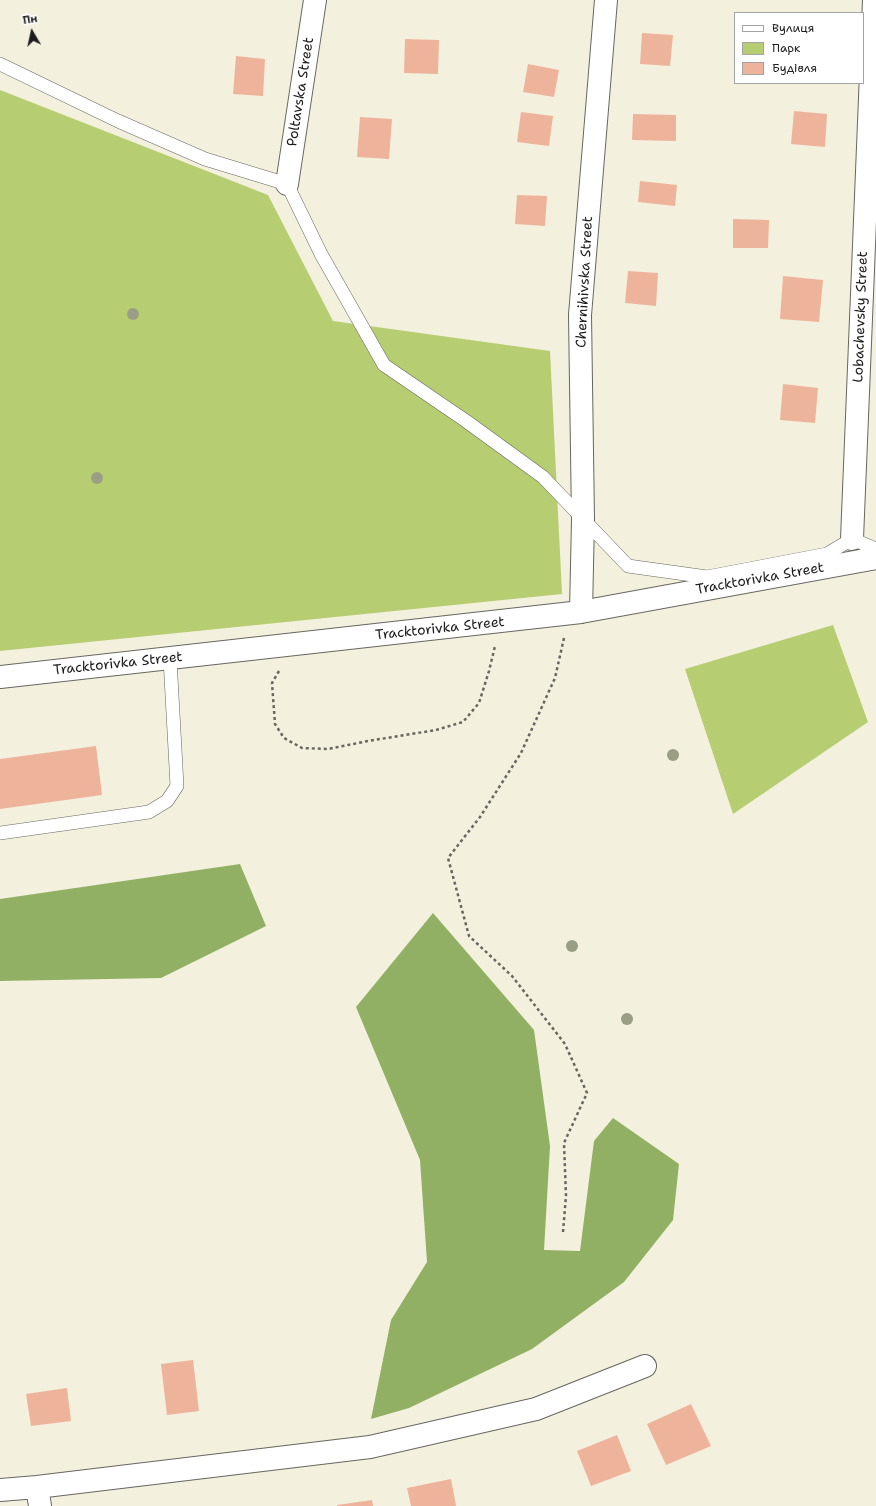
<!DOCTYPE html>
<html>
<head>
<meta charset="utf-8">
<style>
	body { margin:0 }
	#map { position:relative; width:876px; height:1506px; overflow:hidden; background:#f3f0de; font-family:"Shantell Sans",sans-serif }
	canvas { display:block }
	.legend { position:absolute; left:734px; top:12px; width:130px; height:72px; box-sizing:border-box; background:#fff; border:1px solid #a4a4a4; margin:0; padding:5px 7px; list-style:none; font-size:12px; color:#1c1c1c }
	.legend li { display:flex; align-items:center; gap:8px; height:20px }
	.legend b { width:20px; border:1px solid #a4a4a4 }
	.north { position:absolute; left:12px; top:12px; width:40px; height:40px; -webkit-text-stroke:3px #fff; paint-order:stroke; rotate:351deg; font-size:11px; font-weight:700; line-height:16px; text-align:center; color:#1c1c1c }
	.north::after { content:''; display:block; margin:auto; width:14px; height:18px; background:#1c1c1c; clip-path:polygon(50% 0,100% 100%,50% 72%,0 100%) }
</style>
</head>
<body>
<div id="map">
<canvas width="876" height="1506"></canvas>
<ul class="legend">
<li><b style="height:5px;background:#fff"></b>Вулиця</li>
<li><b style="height:11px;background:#b7cd71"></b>Парк</li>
<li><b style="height:11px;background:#eeb49b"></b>Будівля</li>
</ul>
<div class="north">Пн</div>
</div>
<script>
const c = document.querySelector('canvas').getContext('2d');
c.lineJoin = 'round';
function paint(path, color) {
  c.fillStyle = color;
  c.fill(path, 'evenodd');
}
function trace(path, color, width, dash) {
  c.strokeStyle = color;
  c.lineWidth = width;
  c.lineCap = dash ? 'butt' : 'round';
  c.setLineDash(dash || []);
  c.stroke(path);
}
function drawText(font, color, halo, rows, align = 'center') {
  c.font = font + ' "Shantell Sans",sans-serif';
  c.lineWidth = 4;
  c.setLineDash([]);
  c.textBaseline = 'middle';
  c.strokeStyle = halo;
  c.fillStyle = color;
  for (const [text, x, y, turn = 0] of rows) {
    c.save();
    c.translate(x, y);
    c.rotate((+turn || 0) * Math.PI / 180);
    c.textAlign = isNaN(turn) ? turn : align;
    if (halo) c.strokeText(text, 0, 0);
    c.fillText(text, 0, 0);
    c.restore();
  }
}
paint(new Path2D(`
	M 0,90 L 268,195 L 333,321 L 550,351 L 562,594 L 0,651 Z
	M 833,625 L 868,722 L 733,814 L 685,669 Z`), '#b7cd71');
paint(new Path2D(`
	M 240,864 L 266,926 L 161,978 L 0,981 L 0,899 Z
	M 433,913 L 534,1030 L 550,1146 L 544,1250 L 580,1251 L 594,1141 L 613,1118 L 679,1164 L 673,1220 L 624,1282 L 532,1349 L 409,1408 L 371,1419 L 391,1320 L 427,1262 L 420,1160 L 356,1007 Z`), '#91b063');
paint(new Path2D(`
	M 642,33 L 673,35 L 670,66 L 640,64 Z
	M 405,39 L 439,40 L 438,74 L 404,73 Z
	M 236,56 L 265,59 L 263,96 L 233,94 Z
	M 528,64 L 559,70 L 554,97 L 523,92 Z
	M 794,111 L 827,114 L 825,147 L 791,144 Z
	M 521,112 L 553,116 L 549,146 L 517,142 Z
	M 633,114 L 676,115 L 676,141 L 632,140 Z
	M 360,117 L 392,119 L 389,159 L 357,157 Z
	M 640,181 L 677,185 L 675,206 L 638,202 Z
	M 517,195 L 547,196 L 545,226 L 515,224 Z
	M 733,219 L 769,220 L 768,248 L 733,248 Z
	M 628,271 L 658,273 L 656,306 L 625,303 Z
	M 783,276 L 823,280 L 819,322 L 780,319 Z
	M 783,384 L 818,388 L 815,423 L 780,420 Z
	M 96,746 L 102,795 L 0,809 L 0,759 Z
	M 193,1360 L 199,1411 L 167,1415 L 161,1364 Z
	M 67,1388 L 71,1421 L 31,1426 L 26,1394 Z
	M 691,1404 L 711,1446 L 666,1465 L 647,1424 Z
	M 617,1435 L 631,1471 L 591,1486 L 577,1451 Z
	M 451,1479 L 456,1506 L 411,1506 L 407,1488 Z
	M 372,1500 L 373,1506 L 337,1506 L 337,1505 Z`), '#eeb49b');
const lane = new Path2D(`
	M 0,64 L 118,121 L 205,159 L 287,184 L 321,254 L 384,365 L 466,421 L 543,477 L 628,566 L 707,577 L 827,554 L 852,539 L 876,549
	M 0,833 L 149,812 L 167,801 L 177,786 L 170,659`);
const street = new Path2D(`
	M 287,184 L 315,0
	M 852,539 L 874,0
	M 581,612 L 583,520 L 580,315 L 606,0
	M 0,677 L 581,612 L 876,558
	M 37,1487 L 40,1506
	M 0,1490 L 37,1487 L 370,1447 L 536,1409 L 645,1366`);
trace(lane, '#676660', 14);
trace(street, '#676660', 24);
trace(new Path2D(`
	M 279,671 L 272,683 L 275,724 L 284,738 L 302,748 L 328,749 L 368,741 L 436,730 L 463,722 L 479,703 L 489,671 L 495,646
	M 563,1232 L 566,1196 L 564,1143 L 587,1093 L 565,1044 L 512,976 L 469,936 L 448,858 L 480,817 L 521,753 L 555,678 L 564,638`), '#676660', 2.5, [3, 3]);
trace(lane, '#fff', 13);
trace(street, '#fff', 22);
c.fillStyle = '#9a9e84';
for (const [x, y] of [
	[133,314],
	[97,478],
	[673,755],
	[572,946],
	[627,1019]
]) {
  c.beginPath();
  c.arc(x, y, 6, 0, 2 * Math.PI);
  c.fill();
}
drawText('14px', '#1c1c1c', '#fff', [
	["Poltavska Street",301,92,-81],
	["Chernihivska Street",585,282,-87],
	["Lobachevsky Street",861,317,-88],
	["Tracktorivka Street",760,579,-10],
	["Tracktorivka Street",440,629,-6],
	["Tracktorivka Street",118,664,-6]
]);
</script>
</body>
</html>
